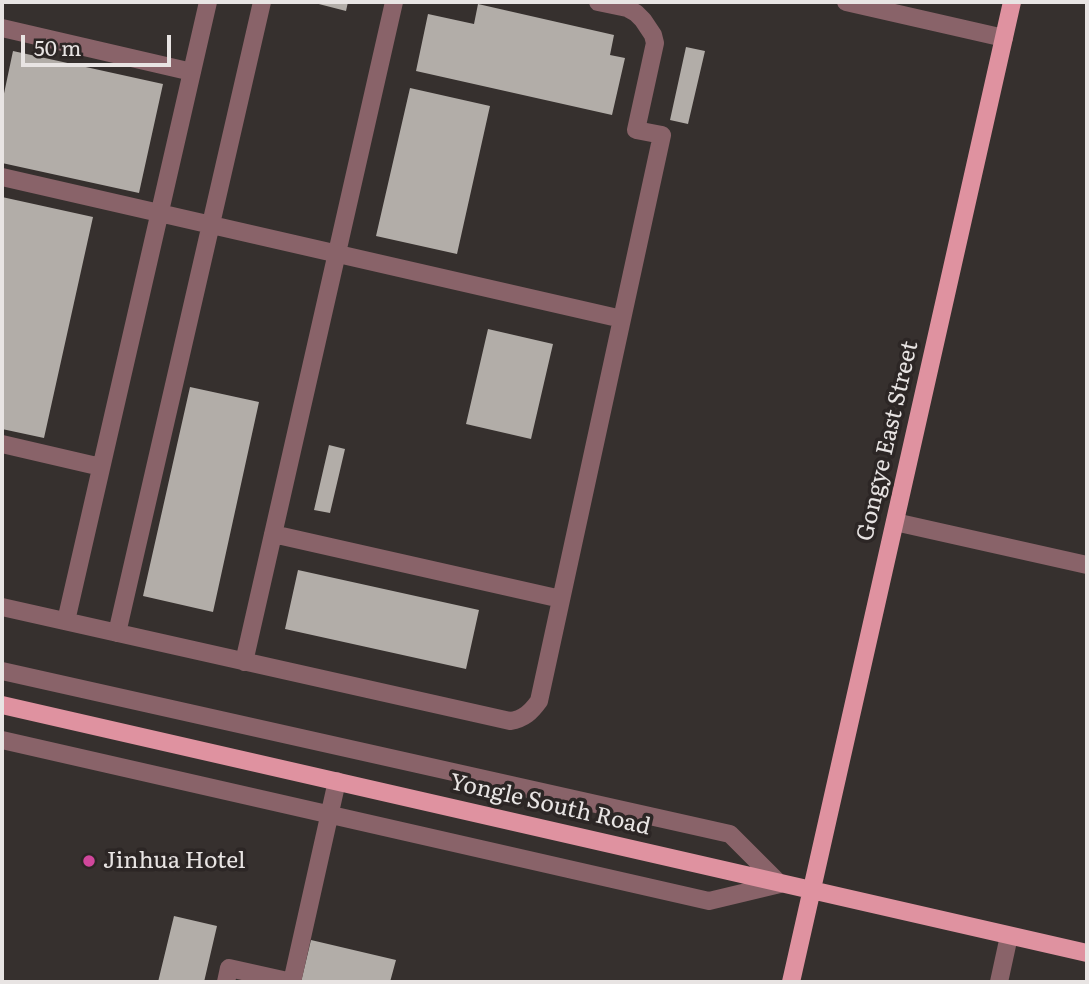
<!DOCTYPE html>
<html>
<head>
<meta charset="utf-8">
<style>
	body { margin:0 }
	#map { position:relative; width:1089px; height:984px; overflow:hidden; background:#36302e; font-family:Literata,serif }
	canvas { display:block }
	.frame { position:absolute; inset:0; border:4px solid #e8e4e3; pointer-events:none }
	.scale { position:absolute; left:21px; top:35px; width:150px; height:32px; box-sizing:border-box; border:4px solid #e8e4e3; border-top:0; padding-left:9px; font-size:21px; line-height:24px; white-space:nowrap; color:#e8e4e3; -webkit-text-stroke:5px #2c2625; paint-order:stroke }
</style>
</head>
<body>
<div id="map">
<canvas width="1089" height="984"></canvas>
<div class="frame"></div>
<div class="scale">50 m</div>
</div>
<script>
const c = document.querySelector('canvas').getContext('2d');
c.lineJoin = 'round';
function paint(path, color) {
  c.fillStyle = color;
  c.fill(path, 'evenodd');
}
function trace(path, color, width, dash) {
  c.strokeStyle = color;
  c.lineWidth = width;
  c.lineCap = dash ? 'butt' : 'round';
  c.setLineDash(dash || []);
  c.stroke(path);
}
function drawText(font, color, halo, rows, align = 'center') {
  c.font = font + ' Literata,serif';
  c.lineWidth = 7;
  c.setLineDash([]);
  c.textBaseline = 'middle';
  c.strokeStyle = halo;
  c.fillStyle = color;
  for (const [text, x, y, turn = 0] of rows) {
    c.save();
    c.translate(x, y);
    c.rotate((+turn || 0) * Math.PI / 180);
    c.textAlign = isNaN(turn) ? turn : align;
    if (halo) c.strokeText(text, 0, 0);
    c.fillText(text, 0, 0);
    c.restore();
  }
}
paint(new Path2D(`
	M 311,2 L 348,2 L 346,11 Z
	M 478,4 L 614,35 L 610,55 L 625,58 L 612,115 L 416,71 L 428,14 L 474,24 Z
	M 686,47 L 705,51 L 688,124 L 670,120 Z
	M 13,51 L 163,84 L 139,193 L 2,163 L 2,103 Z
	M 410,88 L 490,106 L 457,254 L 376,236 Z
	M 2,197 L 93,217 L 44,438 L 2,429 Z
	M 488,329 L 553,344 L 531,439 L 466,424 Z
	M 190,387 L 259,402 L 213,612 L 143,596 Z
	M 329,445 L 345,449 L 330,513 L 314,510 Z
	M 298,570 L 479,610 L 466,669 L 285,629 Z
	M 174,916 L 217,926 L 204,982 L 158,982 Z
	M 311,940 L 396,960 L 390,982 L 301,982 Z`), '#b2ada8');
trace(new Path2D(`
	M 846,2 L 1004,38
	M 2,28 L 192,72
	M 2,177 L 622,319
	M 2,444 L 101,467
	M 895,522 L 1087,565
	M 273,534 L 561,599
	M 2,607 L 510,721 C 524,719 531,712 539,701 L 662,135 L 636,130 L 655,43 L 653,35 L 643,20 L 636,13 L 627,8 L 598,2
	M 66,621 L 208,2
	M 117,633 L 262,2
	M 244,662 L 394,2
	M 2,671 L 730,834 L 780,884
	M 2,740 L 709,901 L 780,884
	M 226,982 L 229,968 L 292,982 L 337,781
	M 999,982 L 1009,936`), '#896369', 18);
trace(new Path2D(`
	M 2,705 C 364,787 725,873 1087,953
	M 791,982 L 1012,2`), '#df92a0', 18);
for (const [x, y, r, color] of [
	[89,861,7,"#d1479c"]
]) {
  const dot = new Path2D();
  dot.arc(x, y, r, 0, 2 * Math.PI);
  c.fillStyle = color;
  c.fill(dot);
  trace(dot, '#2c2625', 2.5);
}
drawText('23px', '#e8e4e3', '#2c2625', [
	["Gongye East Street",888,441,-77],
	["Yongle South Road",550,805,13]
]);
drawText('23px', '#e8e4e3', '#2c2625', [
	["Jinhua Hotel",103,861]
], 'left');
</script>
</body>
</html>
